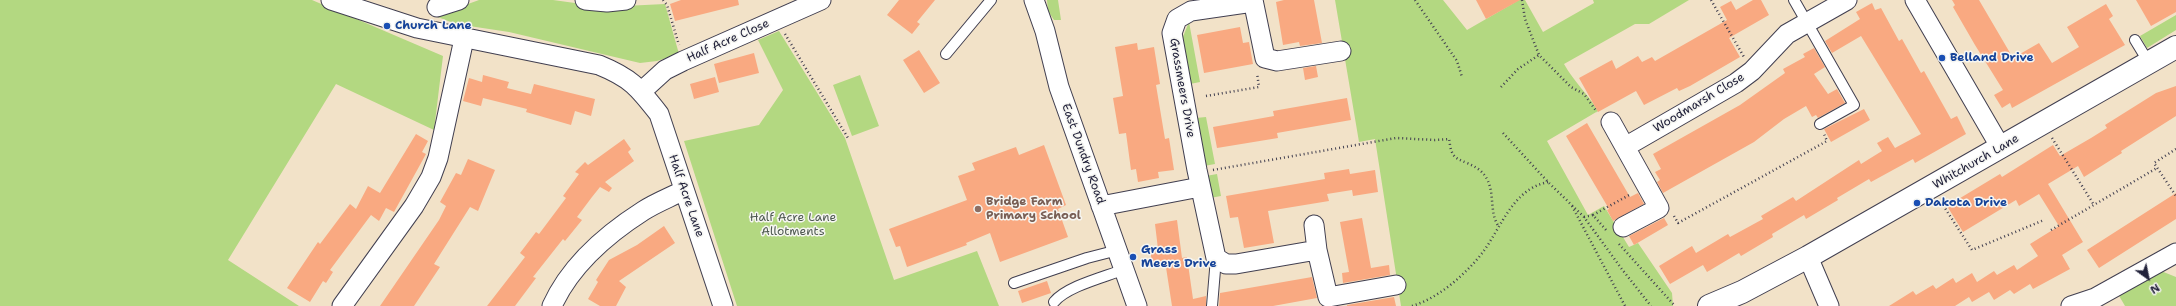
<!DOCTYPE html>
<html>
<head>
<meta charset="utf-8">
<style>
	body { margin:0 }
	#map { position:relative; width:2176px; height:306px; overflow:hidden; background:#f2e2c8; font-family:"Shantell Sans",sans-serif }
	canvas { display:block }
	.north { position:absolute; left:2128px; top:258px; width:40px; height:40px; -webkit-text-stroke:3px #f6f6f2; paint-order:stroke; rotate:147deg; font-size:11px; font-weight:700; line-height:16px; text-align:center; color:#22223b }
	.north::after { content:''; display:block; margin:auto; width:14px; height:18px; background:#22223b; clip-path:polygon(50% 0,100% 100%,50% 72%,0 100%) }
</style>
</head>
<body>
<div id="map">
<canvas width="2176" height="306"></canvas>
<div class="north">N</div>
</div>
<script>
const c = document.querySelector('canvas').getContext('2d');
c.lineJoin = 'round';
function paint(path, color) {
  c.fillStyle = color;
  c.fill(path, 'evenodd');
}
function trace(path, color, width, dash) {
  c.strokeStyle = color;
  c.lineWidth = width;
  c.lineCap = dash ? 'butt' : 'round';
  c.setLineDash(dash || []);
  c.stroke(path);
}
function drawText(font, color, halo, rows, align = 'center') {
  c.font = font + ' "Shantell Sans",sans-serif';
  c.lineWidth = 3;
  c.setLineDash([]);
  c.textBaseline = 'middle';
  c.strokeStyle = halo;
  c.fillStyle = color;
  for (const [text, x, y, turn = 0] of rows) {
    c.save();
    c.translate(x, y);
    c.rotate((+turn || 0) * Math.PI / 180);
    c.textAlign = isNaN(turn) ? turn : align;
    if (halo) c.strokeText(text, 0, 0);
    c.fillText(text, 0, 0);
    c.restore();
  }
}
paint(new Path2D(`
	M 0,0 L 312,0 L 443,56 L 434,130 L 336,84 L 228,260 L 299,306 L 0,306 Z
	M 479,0 L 553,0 L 604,7 L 665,4 L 679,54 L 657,61 L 640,63 L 509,32 L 456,24 L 435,16 Z
	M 1047,0 L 1058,0 L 1061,20 L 1054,20 L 1048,11 Z
	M 1335,0 L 1443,0 L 1467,30 L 1519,0 L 1525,0 L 1543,32 L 1594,3 L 1593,0 L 1689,0 L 1649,24 L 1635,24 L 1564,64 C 1574,82 1588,94 1598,111 L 1547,141 L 1588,215 L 1604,206 L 1629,247 L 1638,243 L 1672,293 L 1673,306 L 1401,306 L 1375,139 L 1359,142 Z
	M 2176,15 L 2176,30 L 2147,48 L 2140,36 Z
	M 1189,22 L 1200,82 L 1190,84 L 1182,39 Z
	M 779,31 L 845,138 L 894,280 L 977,251 L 999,306 L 737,306 L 684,141 L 759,125 L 783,90 L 758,40 Z
	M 860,75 L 879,126 L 852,136 L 833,85 Z
	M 1206,117 L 1215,164 L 1204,166 L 1196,118 Z
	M 1217,174 L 1221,196 L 1210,198 L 1206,176 Z
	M 2161,271 L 2176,277 L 2176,306 L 2125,306 L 2118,294 Z`), '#b3d881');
paint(new Path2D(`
	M 681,0 L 738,0 L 739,5 L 675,21 L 670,4 Z
	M 899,0 L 935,0 L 917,22 L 920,24 L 912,34 L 887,15 Z
	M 1284,0 L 1314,0 L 1322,43 L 1300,46 L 1299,42 L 1283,45 L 1276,2 Z
	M 1476,0 L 1520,0 L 1486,19 Z
	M 1753,0 L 1761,0 L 1769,15 L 1729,38 L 1740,57 L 1690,86 L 1679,91 L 1677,88 L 1644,105 L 1636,91 L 1598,112 L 1579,78 L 1612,60 L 1616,69 L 1638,56 L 1642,62 L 1652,57 L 1655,61 L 1727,20 L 1720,7 L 1731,1 L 1736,10 Z
	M 1952,0 L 1979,0 L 2013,58 L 2039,43 L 2052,63 L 2079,47 L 2067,27 L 2106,4 L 2113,16 L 2109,19 L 2125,45 L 2012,108 L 2010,103 L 2002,108 L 1994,95 L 2003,90 L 1975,45 L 1953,7 L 1955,5 Z
	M 2136,0 L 2176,0 L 2176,12 L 2151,26 Z
	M 1872,3 L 1875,10 L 1881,8 L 1899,41 L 1902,39 L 1921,73 L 1924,71 L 1951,119 L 1957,116 L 1966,134 L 1915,163 L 1913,159 L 1871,182 L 1869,179 L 1837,198 L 1838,200 L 1806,219 L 1804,215 L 1772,234 L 1773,237 L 1741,256 L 1739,253 L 1707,272 L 1703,265 L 1670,284 L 1659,266 L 1692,246 L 1696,253 L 1728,234 L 1730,237 L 1763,219 L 1761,216 L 1793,197 L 1796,201 L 1859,160 L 1861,164 L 1882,151 L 1877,143 L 1888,137 L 1895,148 L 1921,134 L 1861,36 L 1832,53 L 1825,41 L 1860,19 L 1856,12 Z
	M 1240,27 L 1243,43 L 1249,42 L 1253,64 L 1204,73 L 1197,35 Z
	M 1137,43 L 1138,50 L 1154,47 L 1160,84 L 1156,85 L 1165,139 L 1169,138 L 1174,170 L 1158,172 L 1159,178 L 1138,182 L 1136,169 L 1131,170 L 1126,133 L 1119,134 L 1113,98 L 1123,96 L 1115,47 Z
	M 1814,48 L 1825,67 L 1814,74 L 1828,94 L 1837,89 L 1845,103 L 1818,118 L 1816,115 L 1812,117 L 1806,106 L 1784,119 L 1754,142 L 1663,193 L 1657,182 L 1660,180 L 1655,172 L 1661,169 L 1653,154 L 1740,105 L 1785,73 L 1783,69 L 1805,57 L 1803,54 Z
	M 919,50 L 940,83 L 924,93 L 903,60 Z
	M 754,53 L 759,73 L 719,83 L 714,64 Z
	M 1316,66 L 1318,77 L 1305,80 L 1303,68 Z
	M 483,75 L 509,82 L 507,88 L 531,94 L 534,84 L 595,99 L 591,116 L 575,111 L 571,125 L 526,112 L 527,109 L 483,98 L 481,106 L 463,101 L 469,78 L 482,82 Z
	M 715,77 L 719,92 L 694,99 L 690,84 Z
	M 2176,86 L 2176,116 L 2121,151 L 2122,153 L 2084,177 L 2078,166 L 2048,184 L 2083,242 L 2062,255 L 2070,269 L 2033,289 L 2030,284 L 2014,294 L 2010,290 L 1994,300 L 1989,292 L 1972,302 L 1969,297 L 1955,306 L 1889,306 L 1913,291 L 1916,295 L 1933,285 L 1936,289 L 1953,278 L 1956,283 L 1972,273 L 1977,282 L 1994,271 L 1997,275 L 2014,265 L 2017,270 L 2038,256 L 2030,244 L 2059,226 L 2039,194 L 2019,206 L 2016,200 L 1963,232 L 1947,206 L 2000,174 L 2002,177 L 2053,145 L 2060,156 L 2091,138 L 2107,128 L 2105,125 L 2156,93 Z
	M 1347,98 L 1351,120 L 1277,133 L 1278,138 L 1217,148 L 1213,127 L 1274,116 L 1273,111 Z
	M 1864,109 L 1870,120 L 1831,142 L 1824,129 Z
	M 1587,123 L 1630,197 L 1638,193 L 1644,204 L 1613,221 L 1607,210 L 1609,209 L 1566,136 Z
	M 416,134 L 428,141 L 422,152 L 426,154 L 394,212 L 386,208 L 379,221 L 371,215 L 330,270 L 333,272 L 326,283 L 323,281 L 310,302 L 287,288 L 318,242 L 320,244 L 350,204 L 356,209 L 368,186 L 380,193 Z
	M 624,139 L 631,149 L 628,152 L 634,161 L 605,182 L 612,188 L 609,192 L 600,187 L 592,197 L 577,217 L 582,220 L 565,241 L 563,239 L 533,277 L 536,278 L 515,306 L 487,306 L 525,257 L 520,253 L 536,232 L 539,234 L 566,198 L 563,196 L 579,174 L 575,172 L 585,162 L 588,165 Z
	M 1044,145 L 1066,205 L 1058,209 L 1068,237 L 1000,262 L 990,233 L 966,243 L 967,245 L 907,267 L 900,246 L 896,247 L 889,229 L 967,200 L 958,176 L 975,170 L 972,163 L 1016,147 L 1019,155 Z
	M 468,159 L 495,170 L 478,211 L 470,207 L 434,264 L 440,267 L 414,306 L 380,306 L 439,220 L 446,206 L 440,202 L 456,173 L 461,175 Z
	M 1349,169 L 1350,174 L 1375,170 L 1378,192 L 1353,196 L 1352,190 L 1327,194 L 1329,201 L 1268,211 L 1274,243 L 1244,248 L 1238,217 L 1230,218 L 1226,196 L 1325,179 L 1324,173 Z
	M 2176,193 L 2176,219 L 2099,268 L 2087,250 Z
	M 1362,218 L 1371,268 L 1389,265 L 1390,275 L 1343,283 L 1342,273 L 1349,272 L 1340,222 Z
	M 1664,218 L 1668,225 L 1634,245 L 1629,236 Z
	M 1177,220 L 1182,258 L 1187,257 L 1193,299 L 1206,296 L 1206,306 L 1172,306 L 1165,261 L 1152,262 L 1150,250 L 1158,249 L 1155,224 Z
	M 664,226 L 675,243 L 619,281 L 626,287 L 616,306 L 600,306 L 588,299 L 598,282 L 596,280 L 609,260 L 637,245 Z
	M 1312,277 L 1317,298 L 1273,306 L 1219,306 L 1220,293 Z
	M 1047,281 L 1051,293 L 1022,303 L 1018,291 Z
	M 1394,297 L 1396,306 L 1347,306 L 1347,305 Z`), '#f9a981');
const lane = new Path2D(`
	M 1794,0 L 1854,105 L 1820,124
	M 2135,40 L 2149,63
	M 946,54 L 991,0
	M 1014,283 L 1087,258 L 1118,250
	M 1054,302 C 1067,286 1105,277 1125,269
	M 1212,306 L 1216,258`);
const street = new Path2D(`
	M 331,0 L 417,28 L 599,65 C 631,78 638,87 659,114 L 723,306
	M 585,0 L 607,2 L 626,0
	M 1034,0 L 1045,31 L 1059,87 L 1137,306
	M 1253,0 L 1265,58 L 1277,61 L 1341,51
	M 1915,0 L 2001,148
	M 1253,2 L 1191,11 L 1177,19 L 1172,33 L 1197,170 L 1216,258 L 1226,264 L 1236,264 L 1317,250 L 1328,297 L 1396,285
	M 437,7 L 459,0
	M 642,91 L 665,70 L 683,61 L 821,0
	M 1611,122 L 1659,208 L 1623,227
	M 1625,147 L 1736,83 L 1752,71 L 1787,34 L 1847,0
	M 1101,206 L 1200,187
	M 1314,225 L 1317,250
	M 1808,257 L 1829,306
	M 342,306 L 414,206 L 431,177 L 438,158 L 464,39
	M 552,306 C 570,266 607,234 643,211 C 655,203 671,197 684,190
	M 2071,306 L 2095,298 L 2176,253`);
const secondary = new Path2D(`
	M 1709,306 L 1742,292 L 1808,257 L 2176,47`);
trace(lane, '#413f50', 12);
trace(street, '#413f50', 21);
trace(secondary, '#413f50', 24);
trace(new Path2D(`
	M 663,0 L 667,5 L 679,45
	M 1415,0 L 1457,61 L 1462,77
	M 1522,0 L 1525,19 L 1539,55 L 1571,87 L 1584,94 L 1597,112
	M 1711,0 L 1744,57
	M 785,34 L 848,138
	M 1501,87 L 1518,69 L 1539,55
	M 1206,96 L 1259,87 L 1257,73
	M 1503,133 L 1548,182 L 1584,217 L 1621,268 L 1651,306
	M 2052,138 L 2094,205
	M 2176,149 L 2154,163 L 2176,196
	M 1213,170 L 1396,138 L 1435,140 L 1449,139 C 1450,143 1450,150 1453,154 C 1457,163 1478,162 1487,179 C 1495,194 1489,213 1499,227
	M 1941,202 L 1972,250 L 2044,220
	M 1572,206 L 1625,306
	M 1593,215 L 1631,194
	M 1674,216 L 1678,223 L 1827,141 L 1824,134
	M 1584,217 L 1593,215 L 1606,230
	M 2051,230 L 2157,168
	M 1619,244 L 1675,306
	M 1412,306 C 1439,298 1466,274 1483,252 C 1502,226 1513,189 1548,182`), '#413f50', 2.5, [1, 3]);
trace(lane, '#fff', 10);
trace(street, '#fff', 19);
trace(secondary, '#fff', 22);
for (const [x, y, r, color] of [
	[387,26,4,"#1a4fb4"],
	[1942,58,4,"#1a4fb4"],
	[1917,203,4,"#1a4fb4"],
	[978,209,4,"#8d6e63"],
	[1133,257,4,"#1a4fb4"]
]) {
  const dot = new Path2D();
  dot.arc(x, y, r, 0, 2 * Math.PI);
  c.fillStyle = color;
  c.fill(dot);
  trace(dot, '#f6f6f2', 1.5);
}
drawText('bold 12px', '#164399', '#f6f6f2', [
	["Church Lane",395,26],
	["Belland Drive",1950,58],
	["Dakota Drive",1925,203],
	["Grass",1141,250],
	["Meers Drive",1141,264]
], 'left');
drawText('12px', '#22223b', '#f6f6f2', [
	["Half Acre Close",728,41,-24],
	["Grassmeers Drive",1182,88,80],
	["Woodmarsh Close",1699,103,-31],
	["East Dundry Road",1083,154,70],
	["Whitchurch Lane",1976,162,-30],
	["Half Acre Lane",686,196,71]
]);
drawText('bold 12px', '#785e54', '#f6f6f2', [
	["Bridge Farm",986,202],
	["Primary School",986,216]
], 'left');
drawText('12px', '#4e5950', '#f6f6f2', [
	["Half Acre Lane",793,218],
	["Allotments",793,232]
]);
</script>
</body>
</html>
